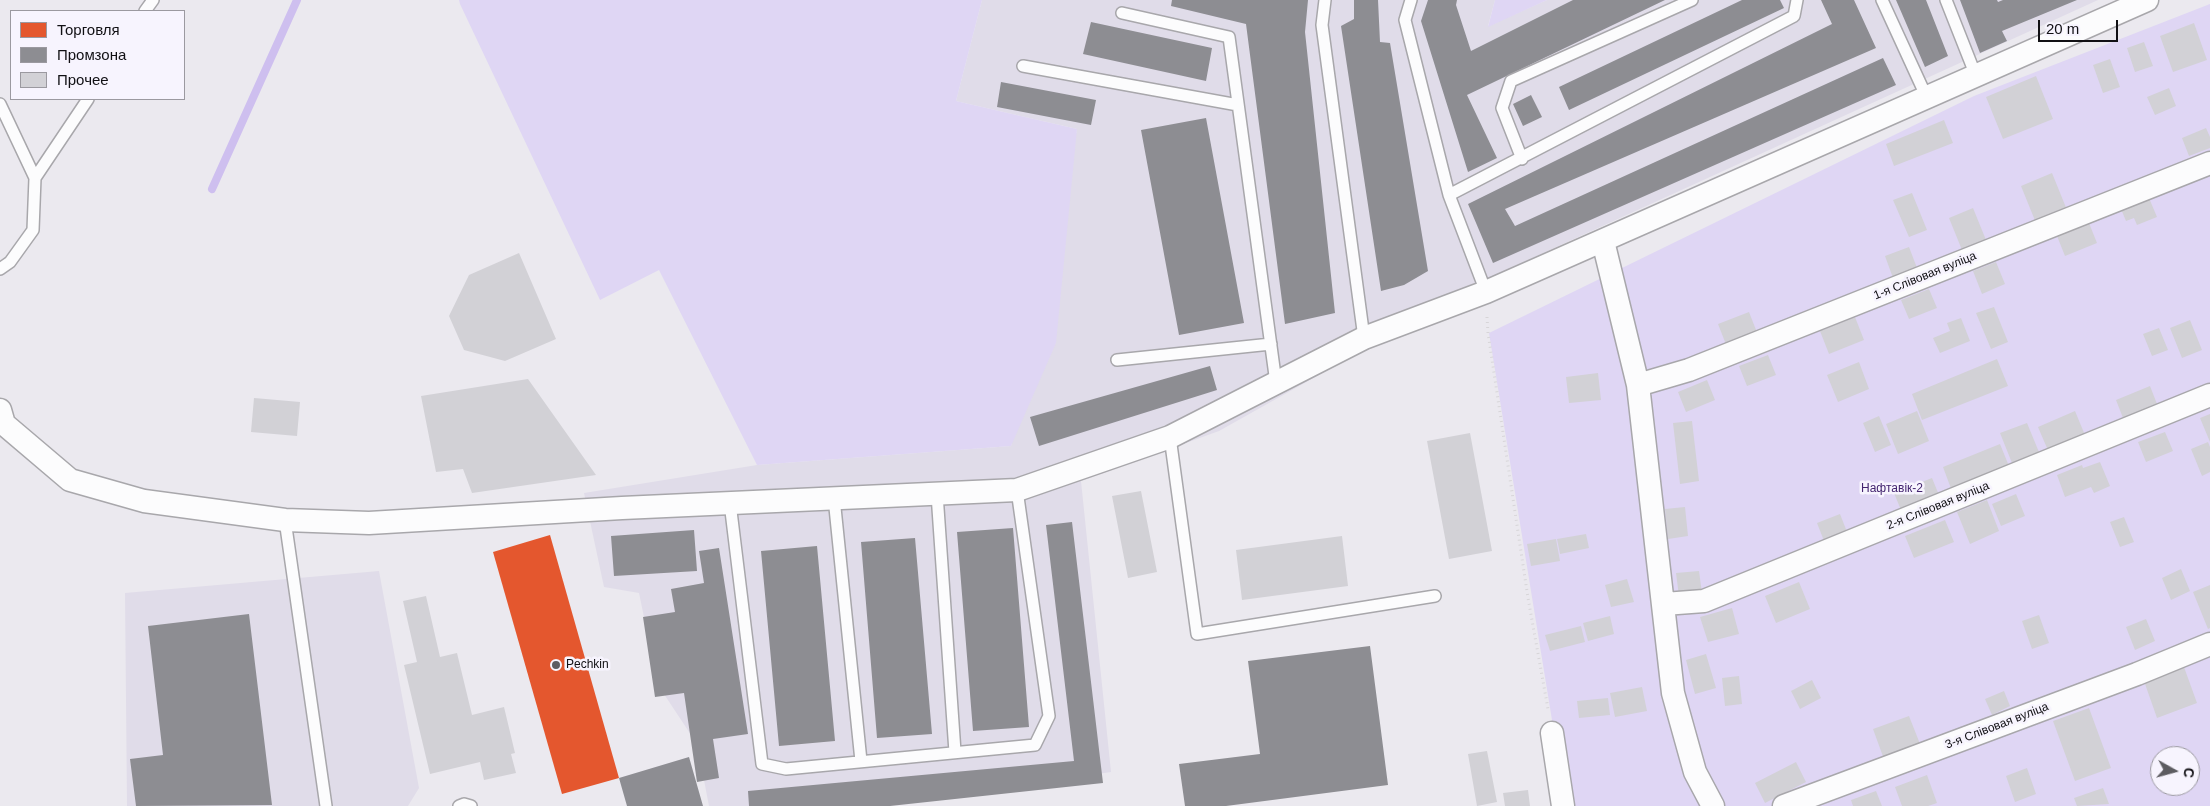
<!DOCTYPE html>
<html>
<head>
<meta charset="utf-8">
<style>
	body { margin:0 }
	#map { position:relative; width:2210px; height:806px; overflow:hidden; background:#ebe9ef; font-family:Helvetica,sans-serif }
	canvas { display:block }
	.legend { position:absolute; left:10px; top:10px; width:175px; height:90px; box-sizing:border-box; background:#f7f4fe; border:1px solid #9b99a0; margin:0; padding:6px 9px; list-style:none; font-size:15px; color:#111014 }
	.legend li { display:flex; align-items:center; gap:10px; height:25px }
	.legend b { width:25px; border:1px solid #9b99a0 }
	.north { position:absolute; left:2150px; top:746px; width:50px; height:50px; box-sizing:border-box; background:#f7f4fe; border:1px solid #9b99a0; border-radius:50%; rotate:97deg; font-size:14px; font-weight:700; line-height:20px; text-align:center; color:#111014 }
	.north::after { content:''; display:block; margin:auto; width:18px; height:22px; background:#5d5c61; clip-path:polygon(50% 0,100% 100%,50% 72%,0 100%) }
	.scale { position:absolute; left:2038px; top:20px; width:80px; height:22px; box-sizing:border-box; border:2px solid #111014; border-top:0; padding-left:6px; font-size:15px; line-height:18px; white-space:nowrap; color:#111014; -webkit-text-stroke:4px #f7f4fe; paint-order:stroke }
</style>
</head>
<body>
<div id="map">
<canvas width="2210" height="806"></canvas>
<ul class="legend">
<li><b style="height:14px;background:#e4572e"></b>Торговля</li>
<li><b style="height:14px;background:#8d8d92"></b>Промзона</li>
<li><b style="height:14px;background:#d2d1d6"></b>Прочее</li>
</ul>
<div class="north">С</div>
<div class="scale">20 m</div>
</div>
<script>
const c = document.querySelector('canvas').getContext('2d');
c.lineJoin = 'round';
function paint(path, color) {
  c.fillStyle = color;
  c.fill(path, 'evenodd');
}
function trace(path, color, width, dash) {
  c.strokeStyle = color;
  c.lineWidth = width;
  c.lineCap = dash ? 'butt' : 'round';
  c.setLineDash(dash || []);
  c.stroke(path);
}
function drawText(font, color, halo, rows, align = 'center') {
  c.font = font + ' Helvetica,sans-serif';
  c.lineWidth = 5;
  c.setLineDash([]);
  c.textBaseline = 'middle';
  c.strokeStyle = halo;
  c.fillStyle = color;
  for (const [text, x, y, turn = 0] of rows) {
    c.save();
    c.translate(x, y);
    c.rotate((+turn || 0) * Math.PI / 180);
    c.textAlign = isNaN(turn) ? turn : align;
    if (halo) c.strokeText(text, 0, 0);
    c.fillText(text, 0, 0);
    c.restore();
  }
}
paint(new Path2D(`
	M 982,0 L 1495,0 L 1488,26 L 1547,0 L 2098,0 L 1506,270 L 1219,431 L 1081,481 L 1111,772 L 879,806 L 709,806 L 697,744 L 658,685 L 639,593 L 604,587 L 584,493 L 757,465 L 1011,446 L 1077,129 L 956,101 Z
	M 379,571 L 419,788 L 408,806 L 127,806 L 125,593 Z`), '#e0dce9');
paint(new Path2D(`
	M 459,0 L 982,0 L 956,101 L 1077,129 L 1056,343 L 1011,446 L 757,465 L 659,270 L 600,300 L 460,4 Z
	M 1495,0 L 1547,0 L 1488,27 Z
	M 2210,4 L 2210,806 L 1566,806 L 1489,333 L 1974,96 ZM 2160,756 L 2190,756 L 2190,786 L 2160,786 Z`), '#dfd6f4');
paint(new Path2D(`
	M 550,535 L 619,778 L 562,794 L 493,552 Z`), '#e4572e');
paint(new Path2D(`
	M 1172,0 L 1308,0 L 1305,32 L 1335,313 L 1285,324 L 1246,24 L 1171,6 Z
	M 1354,0 L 1378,0 L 1380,42 L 1390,43 L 1428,271 L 1404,285 L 1381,291 L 1341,26 L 1354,19 Z
	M 1428,0 L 1457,0 L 1456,5 L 1471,51 L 1573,0 L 1665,0 L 1467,95 L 1497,158 L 1468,172 L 1421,21 Z
	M 1742,0 L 1780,0 L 1784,8 L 1569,110 L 1559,87 Z
	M 1821,0 L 1854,0 L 1876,48 L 1505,209 L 1515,226 L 1883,58 L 1896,85 L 1493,263 L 1468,204 L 1832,24 Z
	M 1896,0 L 1926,0 L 1948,56 L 1925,67 Z
	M 1960,0 L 1997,0 L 1998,2 L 2003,0 L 2077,0 L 2002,31 L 2007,41 L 1980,53 Z
	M 1091,22 L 1212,48 L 1206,81 L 1083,54 Z
	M 1001,82 L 1096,100 L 1091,125 L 997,107 Z
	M 1531,95 L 1542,117 L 1523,126 L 1513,104 Z
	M 1206,118 L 1244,323 L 1179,335 L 1141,130 Z
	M 1210,366 L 1217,390 L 1039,446 L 1030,417 Z
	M 1072,522 L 1103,783 L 890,806 L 749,806 L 748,791 L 1074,761 L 1046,525 Z
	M 1013,528 L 1029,727 L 973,731 L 957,532 Z
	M 694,530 L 697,571 L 614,576 L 611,536 Z
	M 915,538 L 932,734 L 877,738 L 861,542 Z
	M 817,546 L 835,741 L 779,746 L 761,551 Z
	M 719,548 L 748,734 L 713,739 L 719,778 L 697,782 L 684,693 L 655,697 L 643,617 L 675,612 L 671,589 L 704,583 L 699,551 Z
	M 249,614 L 272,805 L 136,806 L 130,759 L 163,755 L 148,626 Z
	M 1370,646 L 1388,785 L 1226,806 L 1185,806 L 1179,764 L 1260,754 L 1248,661 Z
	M 689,757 L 703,806 L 627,806 L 619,778 Z`), '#8d8d92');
trace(new Path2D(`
	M 212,189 L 297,0`), '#cebfef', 8);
paint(new Path2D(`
	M 2194,23 L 2207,60 L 2173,72 L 2160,36 Z
	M 2144,42 L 2153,66 L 2135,72 L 2127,48 Z
	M 2110,59 L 2120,87 L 2103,93 L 2093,65 Z
	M 2036,76 L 2053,119 L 2003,139 L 1986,97 Z
	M 2169,88 L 2176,106 L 2155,115 L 2147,97 Z
	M 1944,120 L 1953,143 L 1894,166 L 1886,144 Z
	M 2206,128 L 2210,137 L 2210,148 L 2189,156 L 2182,138 Z
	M 2052,173 L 2067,210 L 2036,223 L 2021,186 Z
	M 1912,193 L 1927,230 L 1909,237 L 1893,200 Z
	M 2149,198 L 2157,217 L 2137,225 L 2134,218 L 2126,221 L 2121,209 Z
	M 1973,208 L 1986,240 L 1962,250 L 1949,218 Z
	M 2089,223 L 2097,243 L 2065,256 L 2057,236 Z
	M 1909,247 L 1917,268 L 1893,278 L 1885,256 Z
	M 519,253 L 556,339 L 505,361 L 464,350 L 449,316 L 469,275 Z
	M 1996,262 L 2005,284 L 1982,294 L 1973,271 Z
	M 1929,289 L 1937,308 L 1909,319 L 1901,300 Z
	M 1994,307 L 2008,342 L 1991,349 L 1976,313 Z
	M 1749,312 L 1758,335 L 1727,347 L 1718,324 Z
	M 1855,317 L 1864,340 L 1829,354 L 1820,331 Z
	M 1961,318 L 1970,341 L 1940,353 L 1933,338 L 1950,331 L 1947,323 Z
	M 2190,320 L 2202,350 L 2182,358 L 2170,328 Z
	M 2159,328 L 2168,350 L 2152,356 L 2143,334 Z
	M 1768,355 L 1776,375 L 1747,386 L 1739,366 Z
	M 1997,359 L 2008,386 L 1922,420 L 1912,394 Z
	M 1859,362 L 1869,389 L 1838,402 L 1827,375 Z
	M 1598,373 L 1601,400 L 1569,403 L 1566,377 Z
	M 528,379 L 596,475 L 472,493 L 463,469 L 436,472 L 421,396 Z
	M 1707,380 L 1715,400 L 1686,412 L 1678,392 Z
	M 2150,386 L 2157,404 L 2123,418 L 2116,400 Z
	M 254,398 L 300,402 L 297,436 L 251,432 Z
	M 1917,411 L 1929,441 L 1898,454 L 1886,424 Z
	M 2075,411 L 2087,440 L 2050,455 L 2038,427 Z
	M 2210,414 L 2210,442 L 2200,418 Z
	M 1879,416 L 1891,445 L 1875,452 L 1863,423 Z
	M 1692,421 L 1699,481 L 1680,484 L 1673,423 Z
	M 2027,423 L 2041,457 L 2014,468 L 2000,433 Z
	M 2165,432 L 2173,451 L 2146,462 L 2138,442 Z
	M 1470,433 L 1492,551 L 1449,559 L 1427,441 Z
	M 2208,442 L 2210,447 L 2210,472 L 2202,476 L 2191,449 Z
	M 2000,444 L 2011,471 L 1953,494 L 1943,467 Z
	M 2100,462 L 2110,486 L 2094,493 L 2091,487 L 2065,497 L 2057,475 L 2082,465 L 2083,468 Z
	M 1932,478 L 1941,500 L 1903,515 L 1894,493 Z
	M 1141,491 L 1157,572 L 1128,578 L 1112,496 Z
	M 2016,494 L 2025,516 L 2001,526 L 1992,504 Z
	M 1987,500 L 1999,531 L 1970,544 L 1957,512 Z
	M 1685,507 L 1688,536 L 1668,539 L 1665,509 Z
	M 1840,514 L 1849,537 L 1826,546 L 1817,523 Z
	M 2124,517 L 2134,542 L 2120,547 L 2110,522 Z
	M 1945,520 L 1954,542 L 1914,558 L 1905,536 Z
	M 1586,534 L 1589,548 L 1560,554 L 1557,539 Z
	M 1342,536 L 1348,586 L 1242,600 L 1236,550 Z
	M 1556,539 L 1560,561 L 1531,566 L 1527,544 Z
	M 2181,569 L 2190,591 L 2171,600 L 2162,578 Z
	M 1699,571 L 1702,593 L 1679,596 L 1676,573 Z
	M 1627,579 L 1634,602 L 1611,607 L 1605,585 Z
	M 1799,582 L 1810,609 L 1776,623 L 1765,596 Z
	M 2210,585 L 2210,628 L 2208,629 L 2193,592 Z
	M 426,596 L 440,657 L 457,653 L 472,715 L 504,707 L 515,753 L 511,754 L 516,773 L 484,780 L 480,762 L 430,774 L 404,665 L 417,662 L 403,601 Z
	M 1732,608 L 1739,634 L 1708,642 L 1700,617 Z
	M 2039,615 L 2049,643 L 2032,649 L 2022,621 Z
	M 1610,616 L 1614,634 L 1588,641 L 1583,623 Z
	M 2146,619 L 2155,641 L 2135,650 L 2126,627 Z
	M 1581,626 L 1585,642 L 1550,651 L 1545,635 Z
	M 1706,654 L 1716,688 L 1695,694 L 1686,660 Z
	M 2184,667 L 2197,703 L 2157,718 L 2144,681 Z
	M 1739,676 L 1742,704 L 1725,706 L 1722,678 Z
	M 1812,680 L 1821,698 L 1800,709 L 1791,691 Z
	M 1642,687 L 1647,711 L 1615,717 L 1610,693 Z
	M 2004,691 L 2010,706 L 1992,715 L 1985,699 Z
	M 1608,698 L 1610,715 L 1579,718 L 1577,701 Z
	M 2089,708 L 2111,768 L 2075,781 L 2053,721 Z
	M 1909,716 L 1922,749 L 1885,762 L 1873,729 Z
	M 1487,751 L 1497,802 L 1477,806 L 1468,754 Z
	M 1796,762 L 1806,782 L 1765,803 L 1755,783 Z
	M 2027,768 L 2036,794 L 2015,802 L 2006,776 Z
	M 1927,775 L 1937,803 L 1928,806 L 1902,806 L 1895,787 Z
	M 2103,788 L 2109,804 L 2077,806 L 2074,798 Z
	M 1528,790 L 1530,806 L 1505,806 L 1503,793 Z
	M 1876,791 L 1882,806 L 1853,806 L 1851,800 Z`), '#d2d1d6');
const lane = new Path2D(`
	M 1325,0 L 1322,25 L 1364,338
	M 1411,0 L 1405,20 L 1449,195 L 1486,292
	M 1882,0 L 1927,98
	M 1946,0 L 1976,76
	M 145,11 L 153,0
	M 1122,13 L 1229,37 L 1276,383
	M 1023,66 L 1238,105
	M 0,104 L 35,178 L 33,230 L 10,262 L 0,269
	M 1522,159 L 1502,108 L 1511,81 L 1692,0
	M 35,178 L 88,99
	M 1449,195 L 1794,16 L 1797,0
	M 1117,360 L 1271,344
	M 1170,437 L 1197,634 L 1435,596
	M 937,494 L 955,752
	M 834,498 L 861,761
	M 730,503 L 762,764 L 786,769 L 1035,745 L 1049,716 L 1017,490
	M 285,520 L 326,806
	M 459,806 L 464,804 L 471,806`);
const street = new Path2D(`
	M 1603,241 L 1638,385 L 1673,693 L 1695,772 L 1713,806
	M 1638,385 L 1689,370 L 2210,163
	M 0,410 L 4,424 L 70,480 L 144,501 L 285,520 L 369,523 L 622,508 L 1017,490 L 1170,437 L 1364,338 L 1486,292 L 2147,0
	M 1664,604 L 1704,601 L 2210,395
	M 1552,733 L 1563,806
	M 1784,806 L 2137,674 L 2210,644`);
trace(lane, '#a8a7ab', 14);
trace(street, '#a8a7ab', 25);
trace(new Path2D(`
	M 1487,317 L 1488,333 L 1528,598 L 1548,709`), '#d7d5d8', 3, [1, 4]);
trace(lane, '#fcfcfd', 11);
trace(street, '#fcfcfd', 22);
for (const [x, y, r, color] of [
	[556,665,5,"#5d5c61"]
]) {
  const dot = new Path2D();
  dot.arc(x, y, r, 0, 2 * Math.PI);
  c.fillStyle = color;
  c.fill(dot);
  trace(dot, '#f7f4fe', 2);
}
drawText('12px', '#111014', '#f7f4fe', [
	["1-я Слівовая вуліца",1925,276,-22],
	["2-я Слівовая вуліца",1938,506,-22],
	["3-я Слівовая вуліца",1997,726,-21]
]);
drawText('12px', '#43246f', '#f7f4fe', [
	["Нафтавік-2",1892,489]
]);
drawText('12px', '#111014', '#f7f4fe', [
	["Pechkin",566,665]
], 'left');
</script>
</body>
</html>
